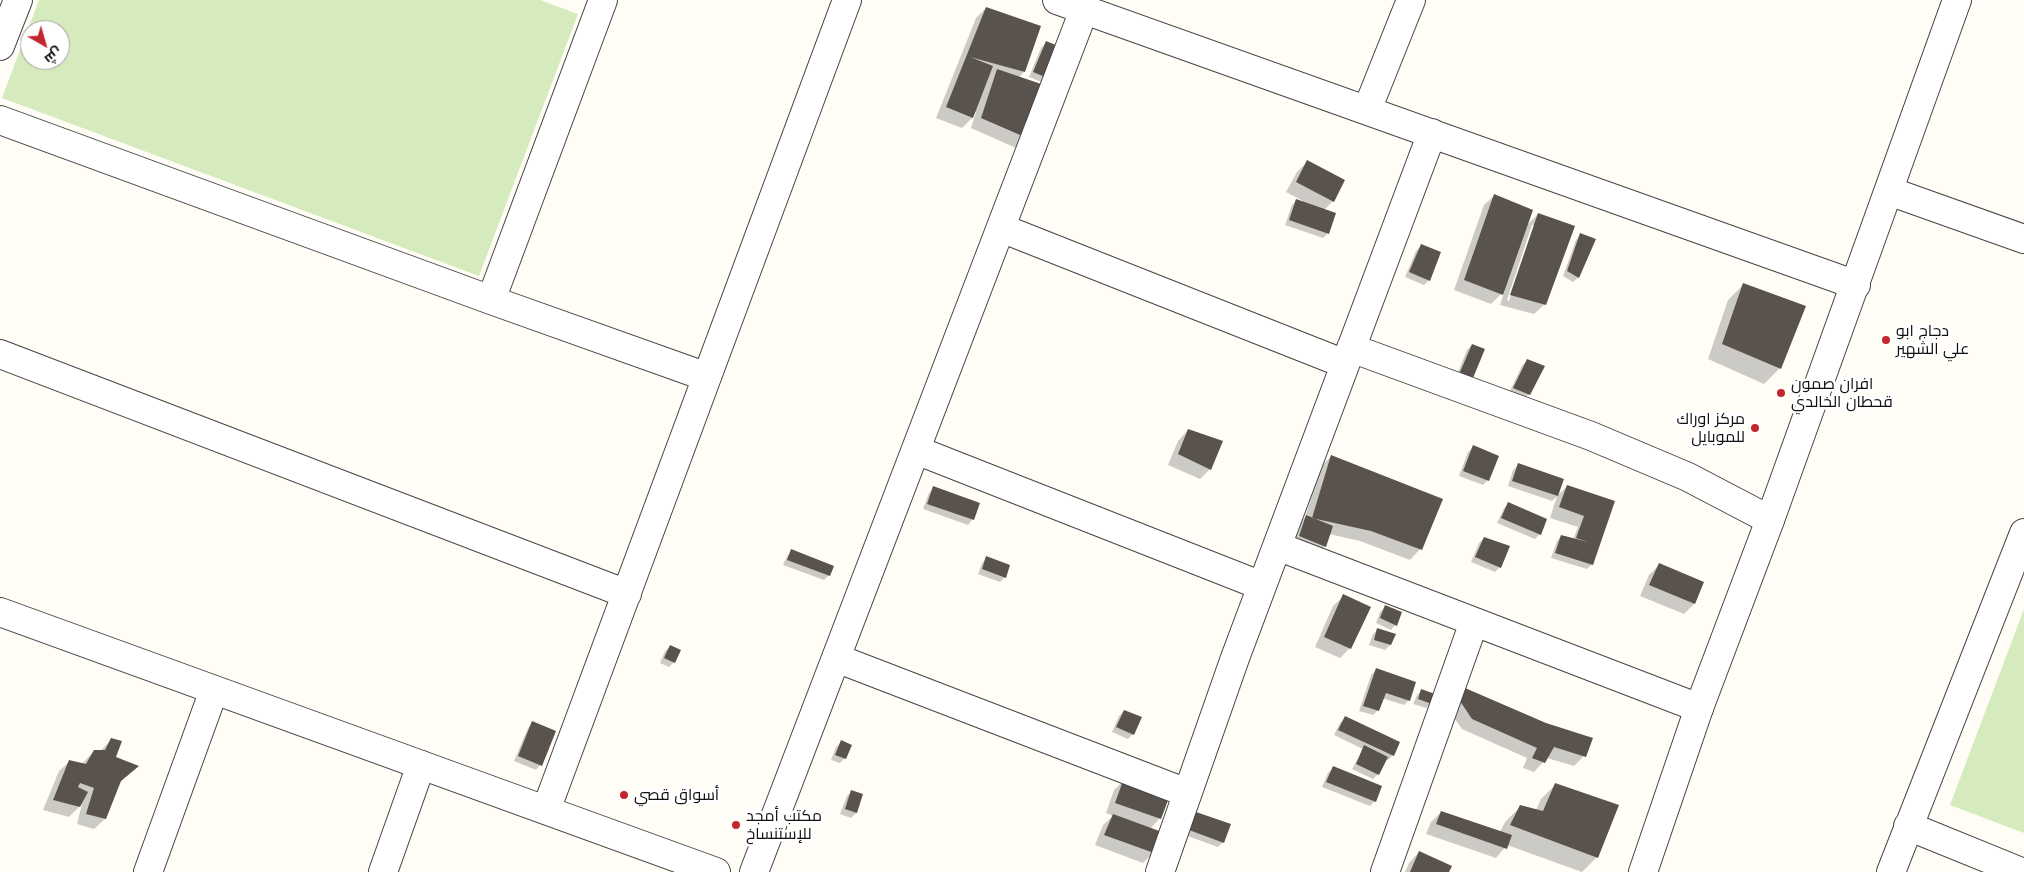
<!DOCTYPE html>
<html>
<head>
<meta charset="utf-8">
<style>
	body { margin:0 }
	#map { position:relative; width:2024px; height:872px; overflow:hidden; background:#fffdf5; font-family:"Libre Baskerville",Cairo,serif }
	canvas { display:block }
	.north { position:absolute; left:20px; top:20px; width:50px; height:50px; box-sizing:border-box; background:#fff; border:1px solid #a0a0a0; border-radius:50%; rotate:142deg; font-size:14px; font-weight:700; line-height:20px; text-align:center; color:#111 }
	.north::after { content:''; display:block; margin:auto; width:18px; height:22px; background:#c4262e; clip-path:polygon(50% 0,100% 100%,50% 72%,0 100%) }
</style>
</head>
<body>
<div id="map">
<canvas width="2024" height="872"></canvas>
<div class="north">ش</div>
</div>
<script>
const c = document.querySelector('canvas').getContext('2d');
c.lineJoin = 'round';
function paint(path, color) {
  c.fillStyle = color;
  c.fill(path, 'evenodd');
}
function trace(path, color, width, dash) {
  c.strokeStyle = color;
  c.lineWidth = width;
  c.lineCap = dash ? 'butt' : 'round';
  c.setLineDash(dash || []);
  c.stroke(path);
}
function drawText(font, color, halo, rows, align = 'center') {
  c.font = font + ' "Libre Baskerville",Cairo,serif';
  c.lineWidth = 5;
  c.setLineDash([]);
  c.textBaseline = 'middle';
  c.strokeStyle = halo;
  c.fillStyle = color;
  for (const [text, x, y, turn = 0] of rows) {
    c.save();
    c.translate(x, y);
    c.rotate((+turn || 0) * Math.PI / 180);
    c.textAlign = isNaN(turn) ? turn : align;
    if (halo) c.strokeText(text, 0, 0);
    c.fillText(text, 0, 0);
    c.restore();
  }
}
paint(new Path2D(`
	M 39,0 L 540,0 L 578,14 L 479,276 L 2,98 ZM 30,30 L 60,30 L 60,60 L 30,60 Z
	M 2024,609 L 2024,833 L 1950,805 Z`), '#d5ebbd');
paint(new Path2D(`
	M 986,8 L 1039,26 L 1024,72 L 1018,78 L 1026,137 L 1016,148 L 971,128 L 976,112 L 974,112 L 972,118 L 962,128 L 936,118 L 976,18 Z
	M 1046,43 L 1044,83 L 1029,77 L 1041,48 Z
	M 1307,162 L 1333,201 L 1324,210 L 1328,233 L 1323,238 L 1285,225 L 1292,205 L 1297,200 L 1303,203 L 1303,201 L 1286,192 L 1297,172 Z
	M 1495,195 L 1525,227 L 1538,214 L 1545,304 L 1534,314 L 1500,305 L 1505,290 L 1491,304 L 1454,290 L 1484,205 ZM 1532,225 L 1535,225 L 1509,301 L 1507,300 Z
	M 1581,235 L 1594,240 L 1578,278 L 1573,282 L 1563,276 L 1576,240 Z
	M 1421,246 L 1429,280 L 1424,285 L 1405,277 L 1416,251 Z
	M 1743,285 L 1804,307 L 1779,369 L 1764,384 L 1708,359 L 1728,300 Z
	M 1472,345 L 1472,377 L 1467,382 L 1456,377 L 1467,350 Z
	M 1527,361 L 1529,394 L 1524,399 L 1509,393 L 1522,366 Z
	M 1188,430 L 1210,469 L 1200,479 L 1168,465 L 1178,441 Z
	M 1473,447 L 1488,480 L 1483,485 L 1459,476 L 1468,452 Z
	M 1331,456 L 1420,549 L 1410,560 L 1360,541 L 1329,534 L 1325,546 L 1320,551 L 1294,540 L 1301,522 L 1305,517 L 1321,467 Z
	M 1518,465 L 1562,480 L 1557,496 L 1552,501 L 1508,486 L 1513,470 Z
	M 1567,486 L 1613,502 L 1592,564 L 1587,569 L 1551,558 L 1557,541 L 1561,536 L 1573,540 L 1578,527 L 1550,518 L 1557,496 Z
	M 934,488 L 979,503 L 972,520 L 968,525 L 923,509 L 929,493 Z
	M 1509,503 L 1540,534 L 1535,539 L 1497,523 L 1504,508 Z
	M 1484,538 L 1500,567 L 1495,572 L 1471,562 L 1479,543 Z
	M 792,551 L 829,575 L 824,580 L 783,565 L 787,556 Z
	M 987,558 L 1005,577 L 1000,582 L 978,574 L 982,563 Z
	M 1659,565 L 1703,583 L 1694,604 L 1684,614 L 1640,596 L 1649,575 Z
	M 1344,596 L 1350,648 L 1340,658 L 1315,647 L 1333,606 Z
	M 1385,607 L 1395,625 L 1391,630 L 1376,623 L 1380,612 Z
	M 1378,629 L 1390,645 L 1385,650 L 1369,645 L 1373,634 Z
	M 670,647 L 674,662 L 669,667 L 660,663 L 665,651 Z
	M 1376,670 L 1409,700 L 1404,705 L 1382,698 L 1378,710 L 1373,715 L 1359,711 L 1371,675 Z
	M 1465,689 L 1584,756 L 1574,766 L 1547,758 L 1534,772 L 1523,768 L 1527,758 L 1462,729 L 1450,712 Z
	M 1422,690 L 1431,703 L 1426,708 L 1413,704 L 1417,695 Z
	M 1124,711 L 1133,734 L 1128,739 L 1112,732 L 1119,716 Z
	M 1345,718 L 1393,755 L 1388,760 L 1385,759 L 1378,774 L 1373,779 L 1352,769 L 1363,749 L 1334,735 L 1340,723 Z
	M 533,723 L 540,765 L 536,770 L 514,761 L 528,728 Z
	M 111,740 L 115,758 L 137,766 L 119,783 L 105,819 L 94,829 L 77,824 L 83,800 L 79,807 L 69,817 L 43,810 L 59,771 L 70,761 L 82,764 L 94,751 L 100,751 Z
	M 841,742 L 845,758 L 840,763 L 831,760 L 836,747 Z
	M 1333,768 L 1375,801 L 1370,806 L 1322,787 L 1328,773 Z
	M 1124,780 L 1160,818 L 1150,829 L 1153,853 L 1143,863 L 1095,845 L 1103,825 L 1113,816 L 1106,813 L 1114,790 Z
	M 1556,784 L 1597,857 L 1582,872 L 1507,845 L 1496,858 L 1426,834 L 1431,822 L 1441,812 L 1500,832 L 1505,822 L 1520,807 L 1536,810 L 1541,799 Z
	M 852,791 L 862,795 L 856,813 L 851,818 L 840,814 L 847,796 Z
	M 1196,813 L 1223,842 L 1218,847 L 1185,835 L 1191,818 Z
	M 1419,852 L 1448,872 L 1405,872 L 1409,863 Z`), '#0003');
paint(new Path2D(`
	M 986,7 L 1041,26 L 1025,72 L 970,57 L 993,66 L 973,118 L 946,107 Z
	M 1046,41 L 1063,48 L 1050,79 L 1033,72 Z
	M 997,69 L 1044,85 L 1027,138 L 981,118 Z
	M 1307,160 L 1345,180 L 1334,202 L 1296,182 Z
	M 1494,194 L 1533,210 L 1503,295 L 1464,280 Z
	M 1296,199 L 1336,213 L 1329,234 L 1289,220 Z
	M 1538,213 L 1575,226 L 1546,305 L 1510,295 Z
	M 1580,233 L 1596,239 L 1579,278 L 1567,271 Z
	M 1421,244 L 1441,252 L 1430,281 L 1409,272 Z
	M 1743,283 L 1806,306 L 1781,369 L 1722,344 Z
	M 1472,344 L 1485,349 L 1473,378 L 1460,372 Z
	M 1527,359 L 1545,366 L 1530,395 L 1513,388 Z
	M 1188,429 L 1223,441 L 1211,470 L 1178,454 Z
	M 1473,445 L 1499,456 L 1489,481 L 1463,471 Z
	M 1331,455 L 1443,499 L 1422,550 L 1371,531 L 1312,518 Z
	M 1518,463 L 1564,479 L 1558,496 L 1512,481 Z
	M 1567,485 L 1615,501 L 1593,565 L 1555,553 L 1561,535 L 1588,542 L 1576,538 L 1584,516 L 1559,507 Z
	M 933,486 L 980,503 L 974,520 L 927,504 Z
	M 1508,502 L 1547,519 L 1541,535 L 1501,518 Z
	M 1306,515 L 1333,526 L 1326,547 L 1299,536 Z
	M 1484,537 L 1510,546 L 1501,568 L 1475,557 Z
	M 791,549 L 834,566 L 830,576 L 787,560 Z
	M 986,556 L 1010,565 L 1006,578 L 982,569 Z
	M 1659,563 L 1704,582 L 1695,604 L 1649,585 Z
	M 1343,594 L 1371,607 L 1351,649 L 1324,637 Z
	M 1385,605 L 1402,612 L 1397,626 L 1380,618 Z
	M 1377,628 L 1396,634 L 1391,645 L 1374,640 Z
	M 670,645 L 681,650 L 675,663 L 664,658 Z
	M 1376,668 L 1416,682 L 1410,701 L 1386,693 L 1379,711 L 1363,706 Z
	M 1465,688 L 1546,723 L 1593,738 L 1586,757 L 1554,747 L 1545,763 L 1532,758 L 1537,748 L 1472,719 L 1460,701 Z
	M 1421,689 L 1435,694 L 1432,704 L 1418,699 Z
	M 1124,710 L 1142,717 L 1134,735 L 1116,727 Z
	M 1345,716 L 1400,742 L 1394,756 L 1338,730 Z
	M 532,721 L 556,731 L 542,766 L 518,756 Z
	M 111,738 L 122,741 L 116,757 L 139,766 L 121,781 L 106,819 L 86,814 L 94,788 L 80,783 L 78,787 L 88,792 L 80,807 L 53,800 L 69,760 L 86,764 L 94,750 L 105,750 Z
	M 841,740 L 852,745 L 846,759 L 835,755 Z
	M 1364,745 L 1388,757 L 1379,775 L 1356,764 Z
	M 1333,766 L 1382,786 L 1376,802 L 1326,782 Z
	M 1124,778 L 1170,795 L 1161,819 L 1115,803 Z
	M 1555,783 L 1619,805 L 1598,858 L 1510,825 L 1520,805 L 1543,811 Z
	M 851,790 L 863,794 L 857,813 L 845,809 Z
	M 1441,811 L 1512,835 L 1507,849 L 1436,824 Z
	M 1196,812 L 1231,824 L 1224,843 L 1189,830 Z
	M 1113,814 L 1162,832 L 1154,853 L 1104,835 Z
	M 1419,851 L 1452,866 L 1449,872 L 1410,872 Z`), '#5a524d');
const minor = new Path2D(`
	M 1057,0 L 1856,285
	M 0,46 L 18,0
	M 1367,110 L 1411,0
	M 0,120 L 491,300 L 707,377
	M 1889,191 L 2024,239
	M 1001,228 L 1345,364
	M 491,300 L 603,0
	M 1351,348 L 1591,436 L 1688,477 L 1770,520
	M 0,354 L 627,594
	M 916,450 L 1262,586
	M 1277,546 L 1699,708
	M 836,658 L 1187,793
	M 546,810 L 847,0
	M 1908,826 L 2021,872
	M 148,872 L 214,690
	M 383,872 L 421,765
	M 754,872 L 1084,10
	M 1160,872 L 1235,658 L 1432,133
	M 1385,872 L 1474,622
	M 1891,872 L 2024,533`);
const tertiary = new Path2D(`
	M 0,612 L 716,872
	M 1643,872 L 1699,708 L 1770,520 L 1957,0`);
trace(minor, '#444', 30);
trace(tertiary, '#444', 30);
trace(minor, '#fff', 28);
trace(tertiary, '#fff', 28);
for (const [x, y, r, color] of [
	[1886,340,5,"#c4262e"],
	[1781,393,5,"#c4262e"],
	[1755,428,5,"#c4262e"],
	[624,795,5,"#c4262e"],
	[736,825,5,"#c4262e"]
]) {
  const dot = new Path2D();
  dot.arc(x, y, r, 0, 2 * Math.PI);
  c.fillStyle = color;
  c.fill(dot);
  trace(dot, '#fff', 2);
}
drawText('16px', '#111', '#fff', [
	["دجاج ابو",1896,331],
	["علي الشهير",1896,349],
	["افران صمون",1791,384],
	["قحطان الخالدي",1791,402],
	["مركز اوراك",1745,419,"right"],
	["للموبايل",1745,437,"right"],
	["أسواق قصي",634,795],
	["مكتب أمجد",746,816],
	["للإستنساخ",746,834]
], 'left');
</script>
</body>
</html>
